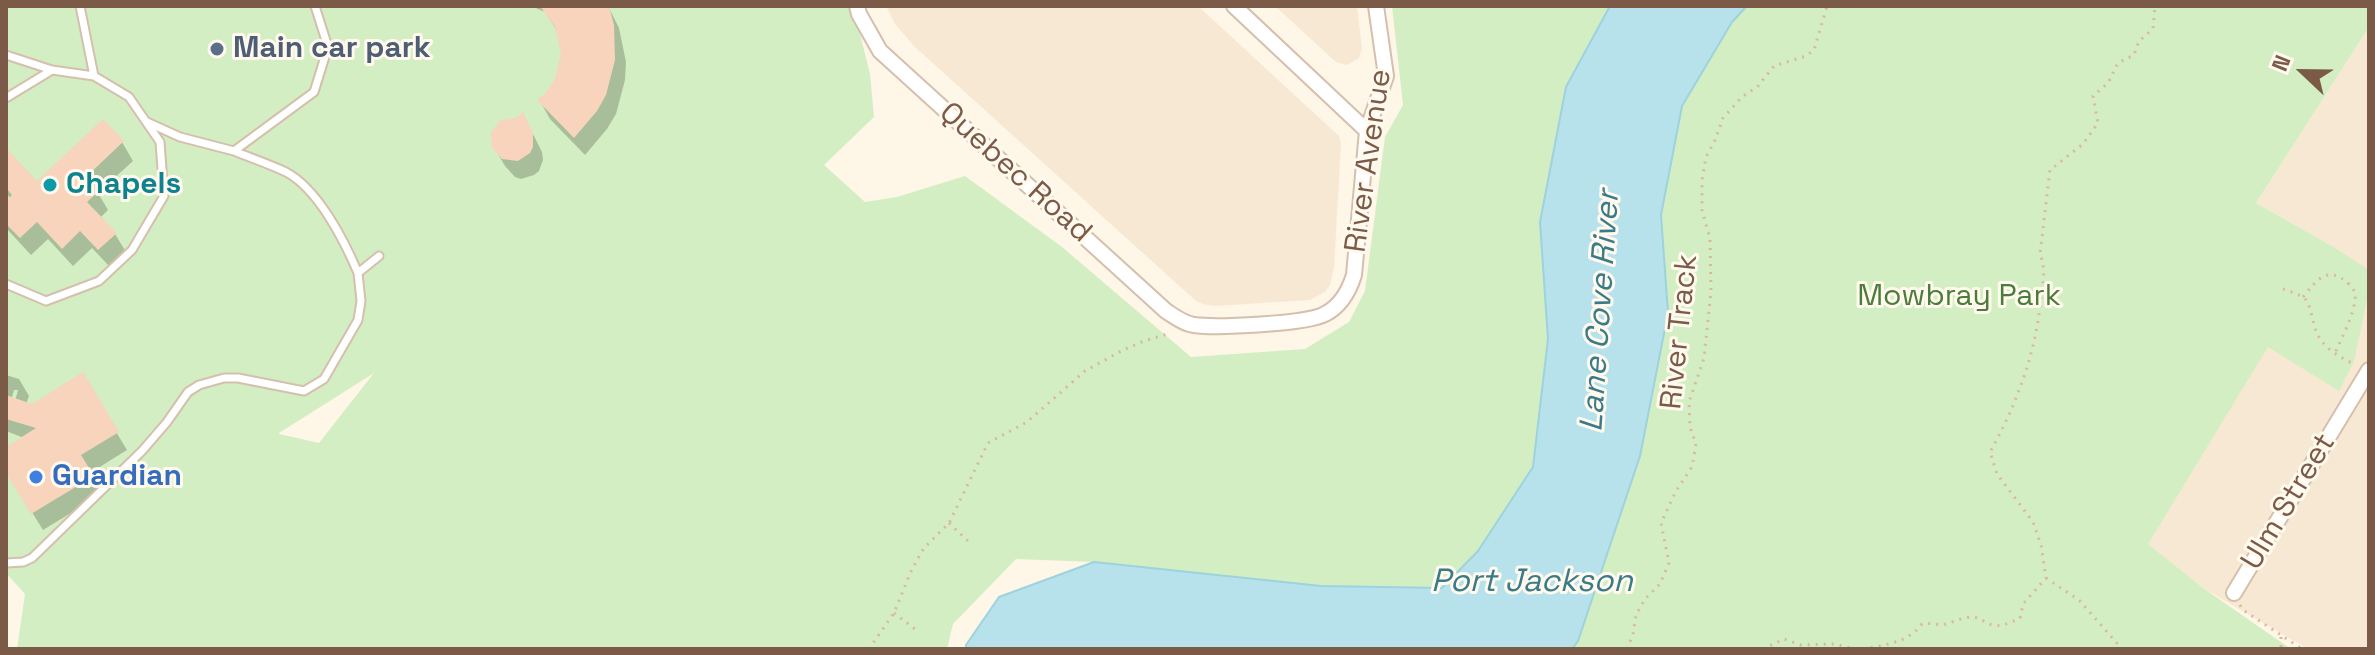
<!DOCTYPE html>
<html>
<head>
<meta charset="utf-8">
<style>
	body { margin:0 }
	#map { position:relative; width:2375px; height:655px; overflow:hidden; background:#fef6e6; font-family:"Space Grotesk",sans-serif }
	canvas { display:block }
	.frame { position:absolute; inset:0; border:8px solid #7b5b47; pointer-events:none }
	.north { position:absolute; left:2263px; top:32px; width:80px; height:80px; -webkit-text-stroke:6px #fff9ee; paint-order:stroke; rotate:292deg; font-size:22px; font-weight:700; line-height:32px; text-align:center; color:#7b5b47 }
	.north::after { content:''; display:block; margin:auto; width:28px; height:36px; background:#7b5b47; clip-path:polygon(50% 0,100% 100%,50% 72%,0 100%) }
</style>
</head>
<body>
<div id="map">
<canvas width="2375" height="655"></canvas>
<div class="frame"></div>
<div class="north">N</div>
</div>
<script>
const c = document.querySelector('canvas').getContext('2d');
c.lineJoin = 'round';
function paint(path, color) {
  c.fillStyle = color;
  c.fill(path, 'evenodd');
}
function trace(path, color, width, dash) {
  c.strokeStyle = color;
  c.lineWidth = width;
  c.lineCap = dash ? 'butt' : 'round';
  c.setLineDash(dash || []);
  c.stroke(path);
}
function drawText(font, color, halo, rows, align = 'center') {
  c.font = font + ' "Space Grotesk",sans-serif';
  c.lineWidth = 6;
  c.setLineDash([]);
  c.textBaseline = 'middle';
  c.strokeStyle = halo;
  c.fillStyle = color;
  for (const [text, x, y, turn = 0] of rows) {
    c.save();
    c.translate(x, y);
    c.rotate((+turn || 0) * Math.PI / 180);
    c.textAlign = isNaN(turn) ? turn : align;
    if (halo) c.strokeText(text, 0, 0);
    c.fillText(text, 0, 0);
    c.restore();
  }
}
paint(new Path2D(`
	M 886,6 L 1198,6 L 1339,136 L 1341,144 L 1334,267 L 1330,285 L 1325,292 L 1310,300 L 1215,306 L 1203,304 L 1196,301 L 914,46 L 895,24 Z
	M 1275,6 L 1357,6 L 1362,49 L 1359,58 L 1347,65 L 1336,62 Z
	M 2369,27 L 2369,649 L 2308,649 L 2203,588 L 2147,544 L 2330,245 L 2256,203 Z`), '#f7e8d3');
paint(new Path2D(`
	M 6,6 L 853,6 L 870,74 L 874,117 L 824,165 L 865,202 L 897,197 L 965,176 L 1062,247 L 1191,357 L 1305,349 L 1349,322 L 1365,291 L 1385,137 L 1403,105 L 1392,6 L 1610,6 L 1566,87 L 1540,222 L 1548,339 L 1533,467 L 1478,551 L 1442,588 L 1321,586 L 1094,562 L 1016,559 L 953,624 L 947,649 L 17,649 L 25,594 L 6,573 ZM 374,373 L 319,443 L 279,434 L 279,433 Z
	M 1747,6 L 2369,6 L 2369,27 L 2256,203 L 2330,245 L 2369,270 L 2369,290 L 2354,361 L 2339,391 L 2268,347 L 2148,544 L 2203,588 L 2291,649 L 1572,649 L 1578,641 L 1640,456 L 1668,313 L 1661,215 L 1682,106 L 1732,22 Z`), '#d3eec2');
const water = new Path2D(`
	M 1610,6 L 1747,6 L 1732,22 L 1682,106 L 1661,215 L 1668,313 L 1640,456 L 1578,641 L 1572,649 L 966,649 L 966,645 L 999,597 L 1094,562 L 1321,586 L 1442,588 L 1478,551 L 1533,467 L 1548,339 L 1540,222 L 1566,87 Z`);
paint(water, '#b8e2eb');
trace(water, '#9dd2de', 2);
paint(new Path2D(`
	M 531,6 L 608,6 L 619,28 L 626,62 L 625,80 L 616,114 L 607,129 L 585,155 L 550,119 L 540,101 L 557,80 L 563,53 L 559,34 L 545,12 Z
	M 532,132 L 542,152 L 543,160 L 539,171 L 534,175 L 521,179 L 515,177 L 505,166 L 494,147 Z
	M 122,142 L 133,161 L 98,193 L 108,210 L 100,218 L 115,234 L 126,252 L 110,267 L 92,248 L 73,266 L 48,239 L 31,255 L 6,228 L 6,203 L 11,199 L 6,193 L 6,152 L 37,184 Z
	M 6,375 L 19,379 L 29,396 L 26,404 L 32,406 L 82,375 L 127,450 L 90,473 L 102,494 L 43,530 L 6,470 L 6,449 L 24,438 L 6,431 ZM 14,390 L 18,390 L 13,408 L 9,407 Z`), '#0003');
paint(new Path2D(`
	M 540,6 L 609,6 L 614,25 L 615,60 L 606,95 L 597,111 L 574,138 L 537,100 L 545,94 L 555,79 L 561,53 L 555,27 Z
	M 523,112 L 533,133 L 533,147 L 530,153 L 518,161 L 502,159 L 492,148 L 491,132 L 501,120 L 516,118 Z
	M 103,119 L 124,141 L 86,177 L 99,191 L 87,202 L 117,233 L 98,250 L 80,231 L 62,249 L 37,222 L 20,238 L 6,224 L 6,201 L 12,195 L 6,188 L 6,148 L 37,181 Z
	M 83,372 L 119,432 L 81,455 L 94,476 L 31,514 L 6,473 L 6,447 L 36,428 L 6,419 L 6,395 L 32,404 Z`), '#f7d4bb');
const lane = new Path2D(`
	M 80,6 L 94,76
	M 6,55 L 52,70 L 94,76 L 129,97 L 160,142 L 164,196 L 132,250 L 99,281 L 46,301 L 6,284
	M 6,98 L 52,70
	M 147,122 L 180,137 L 234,151 L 314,92 L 328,47 L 315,6
	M 234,151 C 251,158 269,164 286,172 C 318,189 344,240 358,273 L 379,256
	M 6,563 L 23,562 L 32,558 L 142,451 L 167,422 L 188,392 L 199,385 L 224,378 L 238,378 L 304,391 L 324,379 L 358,320 L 361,301 L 358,273`);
const street = new Path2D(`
	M 857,6 L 859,14 L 880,51 L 1166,311 C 1174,316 1184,324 1194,325 C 1216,328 1307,324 1325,314 C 1341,306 1349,291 1354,275 L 1367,131 L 1386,76 L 1376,6
	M 1234,6 L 1367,131
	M 2234,593 L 2369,370`);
trace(lane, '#d5bfad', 11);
trace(street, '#d5bfad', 18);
trace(new Path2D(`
	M 2283,289 C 2290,292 2301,294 2306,300 C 2312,309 2312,321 2316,331 C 2322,347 2339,357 2354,364
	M 2303,297 C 2317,280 2327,265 2348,283 C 2353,288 2356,292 2355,300 C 2353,317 2342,337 2335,353
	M 949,523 L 970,543
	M 2046,578 L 2079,600 L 2122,649
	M 2240,605 L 2243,610 L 2302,649
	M 894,613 L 915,629
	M 2281,637 L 2281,649
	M 869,649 L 894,613 L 912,569 L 924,548 L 949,523 L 988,443 L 1027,422 L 1085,371 L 1123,350 L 1144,341 L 1171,333
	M 1627,649 L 1633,634 L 1636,615 L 1645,599 L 1660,584 L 1669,563 L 1661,523 L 1676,491 L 1692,467 L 1696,444 L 1690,427 L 1689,402 L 1704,358 L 1711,291 L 1710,238 L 1702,211 L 1702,180 L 1706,157 L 1715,140 L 1723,118 L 1742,97 L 1758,86 L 1774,66 L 1806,56 L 1814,50 L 1827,6
	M 1763,649 L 1784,639 L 1801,645 L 1835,644 L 1854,649
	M 1863,649 C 1884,645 1908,643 1922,624 C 1930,622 1939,626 1946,624 C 1956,621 1967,615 1978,618 C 1982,619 1985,623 1989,624 C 2000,628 2010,623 2020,618 L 2023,604 L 2046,578 L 2041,545 L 2033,522 L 1997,474 L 1990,452 C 2017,404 2036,352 2041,298 C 2043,283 2046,268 2040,254 L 2050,170 L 2083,144 L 2098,123 L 2093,96 L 2108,83 L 2118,63 L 2134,55 L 2139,41 L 2153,29 L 2155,6`), '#ddb79d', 3, [2, 6]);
trace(lane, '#fff', 7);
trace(street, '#fff', 14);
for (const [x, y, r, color] of [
	[217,49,8,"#5c6f8a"],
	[50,185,8,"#0f9aa8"],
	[36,477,8,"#3f7fe0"]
]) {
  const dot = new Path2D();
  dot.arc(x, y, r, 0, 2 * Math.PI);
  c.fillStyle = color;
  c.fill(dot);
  trace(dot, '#fff9ee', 3);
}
drawText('bold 30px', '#4e5e75', '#fff9ee', [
	["Main car park",233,49]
], 'left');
drawText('30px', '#7b5b47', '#fff9ee', [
	["River Avenue",1369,161,-82],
	["Quebec Road",1015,173,42],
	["River Track",1680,332,-84],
	["Ulm Street",2289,502,-59]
]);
drawText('bold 30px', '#0d838f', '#fff9ee', [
	["Chapels",66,185]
], 'left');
drawText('30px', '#4c7c3c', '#fff9ee', [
	["Mowbray Park",1959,297]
]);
drawText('bold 30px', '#366cbe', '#fff9ee', [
	["Guardian",52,477]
], 'left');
drawText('italic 32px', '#3b7b89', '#fff9ee', [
	["Lane Cove River",1601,311,-86],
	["Port Jackson",1532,582]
]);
</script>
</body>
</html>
